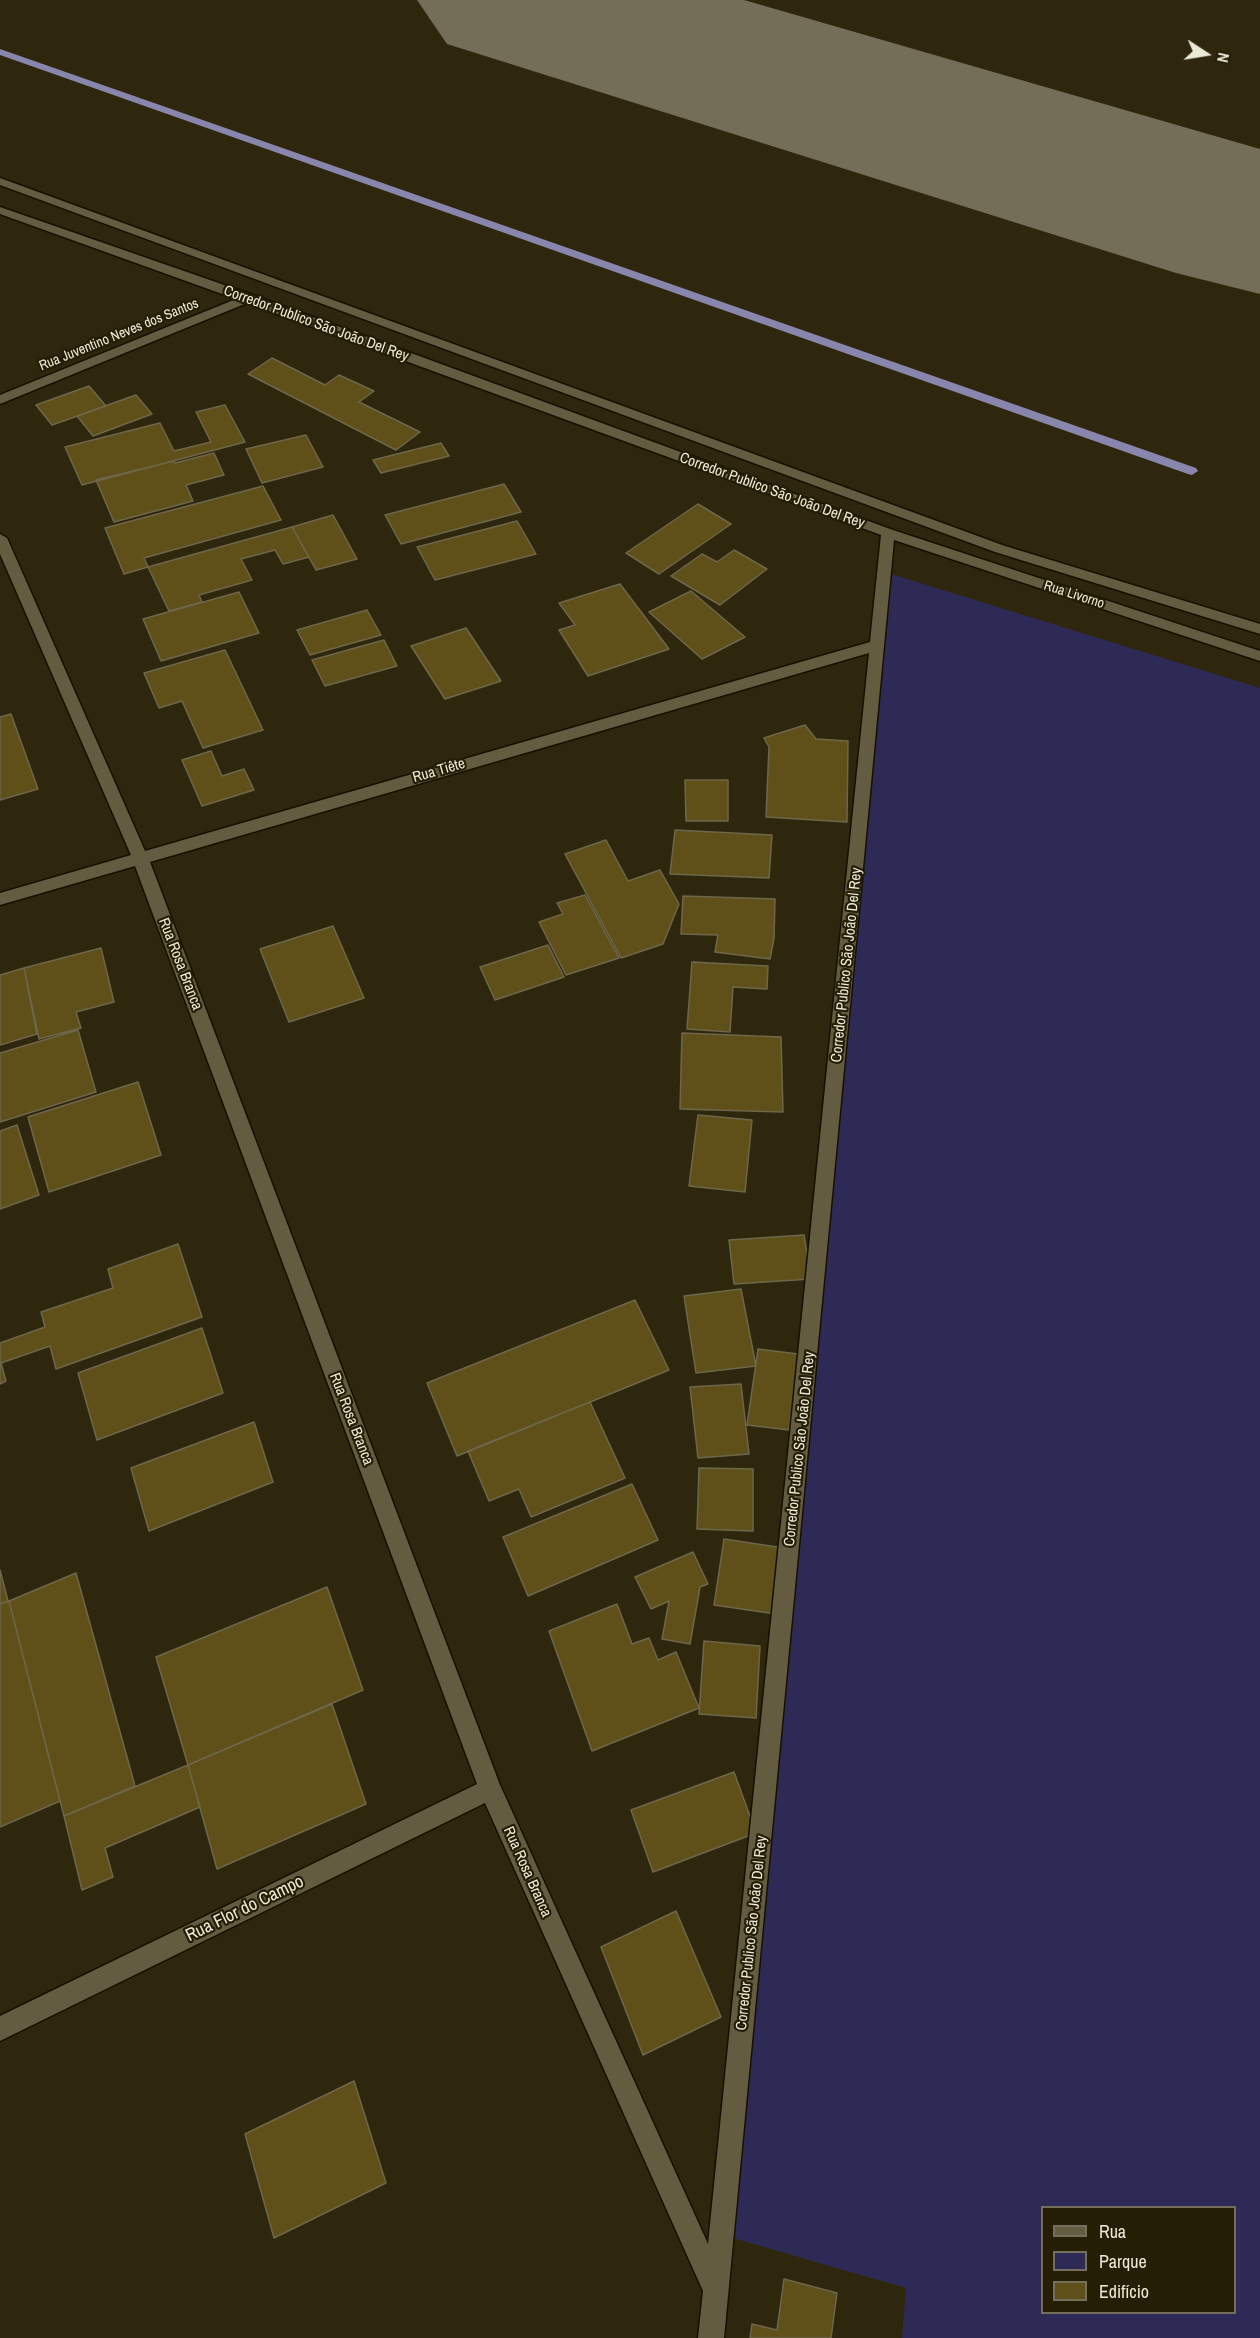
<!DOCTYPE html>
<html>
<head>
<meta charset="utf-8">
<style>
	body { margin:0 }
	#map { position:relative; width:1260px; height:2338px; overflow:hidden; background:#2e270d; font-family:"Archivo Narrow",sans-serif }
	canvas { display:block }
	.legend { position:absolute; left:1041px; top:2206px; width:195px; height:108px; box-sizing:border-box; background:#241e04; border:2px solid #746f59; margin:0; padding:8px 10px; list-style:none; font-size:18px; color:#ede9d9 }
	.legend li { display:flex; align-items:center; gap:12px; height:30px }
	.legend b { width:30px; border:2px solid #746f59 }
	.north { position:absolute; left:1176px; top:24px; width:60px; height:60px; -webkit-text-stroke:4px #241e04; paint-order:stroke; rotate:102deg; font-size:16px; font-weight:700; line-height:24px; text-align:center; color:#ede9d9 }
	.north::after { content:''; display:block; margin:auto; width:21px; height:27px; background:#ede9d9; clip-path:polygon(50% 0,100% 100%,50% 72%,0 100%) }
</style>
</head>
<body>
<div id="map">
<canvas width="1260" height="2338"></canvas>
<ul class="legend">
<li><b style="height:8px;background:#645c41"></b>Rua</li>
<li><b style="height:16px;background:#2d2b55"></b>Parque</li>
<li><b style="height:16px;background:#5e5018"></b>Edifício</li>
</ul>
<div class="north">N</div>
</div>
<script>
const c = document.querySelector('canvas').getContext('2d');
c.lineJoin = 'round';
function paint(path, color) {
  c.fillStyle = color;
  c.fill(path, 'evenodd');
}
function trace(path, color, width, dash) {
  c.strokeStyle = color;
  c.lineWidth = width;
  c.lineCap = dash ? 'butt' : 'round';
  c.setLineDash(dash || []);
  c.stroke(path);
}
function drawText(font, color, halo, rows, align = 'center') {
  c.font = font + ' "Archivo Narrow",sans-serif';
  c.lineWidth = 4.5;
  c.setLineDash([]);
  c.textBaseline = 'middle';
  c.strokeStyle = halo;
  c.fillStyle = color;
  for (const [text, x, y, turn = 0] of rows) {
    c.save();
    c.translate(x, y);
    c.rotate((+turn || 0) * Math.PI / 180);
    c.textAlign = isNaN(turn) ? turn : align;
    if (halo) c.strokeText(text, 0, 0);
    c.fillText(text, 0, 0);
    c.restore();
  }
}
paint(new Path2D(`
	M 891,574 L 1260,688 L 1260,2338 L 902,2338 L 906,2288 L 712,2232 ZM 1042,2208 L 1234,2208 L 1234,2312 L 1042,2312 Z`), '#2d2b55');
paint(new Path2D(`
	M 0,49 L 1196,468 L 1198,471 L 1192,475 L 1188,474 L 0,55 Z`), '#8886ac');
paint(new Path2D(`
	M 417,0 L 744,0 L 1260,149 L 1260,294 L 1176,273 L 447,44 Z`), '#746e58');
const building = new Path2D(`
	M 272,358 L 325,385 L 339,375 L 374,391 L 359,402 L 420,432 L 396,450 L 248,374 Z
	M 89,386 L 106,406 L 52,425 L 36,405 Z
	M 136,395 L 152,414 L 93,436 L 77,416 Z
	M 225,405 L 245,442 L 82,485 L 65,447 L 160,423 L 174,451 L 211,442 L 196,412 Z
	M 306,435 L 323,467 L 262,483 L 246,449 Z
	M 441,443 L 449,456 L 381,473 L 373,460 Z
	M 214,453 L 224,475 L 186,485 L 193,501 L 114,522 L 96,480 L 174,461 L 175,463 Z
	M 504,484 L 521,512 L 401,544 L 385,515 Z
	M 263,486 L 281,520 L 144,558 L 148,567 L 124,574 L 105,528 Z
	M 698,504 L 731,524 L 659,574 L 626,553 Z
	M 333,515 L 357,559 L 316,570 L 292,527 Z
	M 517,521 L 536,554 L 435,580 L 417,547 Z
	M 292,527 L 309,557 L 283,564 L 275,550 L 241,559 L 252,580 L 199,595 L 202,602 L 169,611 L 148,567 Z
	M 734,550 L 767,569 L 720,605 L 671,576 L 702,554 L 717,562 Z
	M 620,584 L 669,649 L 588,676 L 559,630 L 575,625 L 559,603 Z
	M 691,591 L 745,637 L 702,659 L 649,612 Z
	M 239,592 L 259,633 L 161,661 L 143,619 Z
	M 367,610 L 381,635 L 310,655 L 297,630 Z
	M 466,628 L 501,681 L 445,699 L 411,646 Z
	M 384,640 L 397,666 L 325,686 L 312,660 Z
	M 225,650 L 263,730 L 203,748 L 182,701 L 159,708 L 144,673 Z
	M 11,714 L 38,789 L 0,800 L 0,717 Z
	M 805,725 L 816,739 L 848,741 L 847,822 L 766,817 L 769,747 L 764,738 Z
	M 211,751 L 222,776 L 244,769 L 254,790 L 202,806 L 182,760 Z
	M 685,780 L 728,780 L 728,821 L 686,821 Z
	M 675,830 L 772,835 L 769,878 L 670,874 Z
	M 606,840 L 628,881 L 660,870 L 679,904 L 663,944 L 621,958 L 565,854 Z
	M 585,895 L 619,958 L 566,975 L 539,922 L 563,914 L 557,903 Z
	M 683,896 L 775,899 L 774,938 L 770,959 L 715,952 L 718,935 L 681,934 Z
	M 333,926 L 364,998 L 289,1022 L 260,949 Z
	M 548,945 L 564,977 L 495,1000 L 480,967 Z
	M 101,948 L 114,1002 L 76,1012 L 81,1028 L 39,1039 L 24,968 Z
	M 692,962 L 768,966 L 767,989 L 733,987 L 730,1032 L 687,1029 Z
	M 24,968 L 37,1034 L 0,1045 L 0,975 Z
	M 78,1030 L 96,1092 L 0,1122 L 0,1053 Z
	M 682,1033 L 781,1037 L 783,1112 L 680,1109 Z
	M 138,1082 L 161,1155 L 49,1192 L 28,1117 Z
	M 698,1115 L 752,1120 L 745,1192 L 689,1186 Z
	M 17,1125 L 39,1195 L 0,1209 L 0,1131 Z
	M 804,1235 L 811,1279 L 734,1284 L 729,1240 Z
	M 178,1244 L 202,1317 L 56,1369 L 50,1346 L 1,1363 L 6,1381 L 0,1384 L 0,1343 L 45,1327 L 41,1312 L 113,1288 L 108,1269 Z
	M 741,1289 L 756,1366 L 696,1373 L 684,1296 Z
	M 635,1300 L 669,1370 L 457,1456 L 427,1383 Z
	M 202,1328 L 223,1393 L 97,1440 L 78,1373 Z
	M 758,1349 L 798,1354 L 789,1430 L 747,1425 Z
	M 741,1384 L 749,1454 L 698,1458 L 690,1387 Z
	M 590,1402 L 625,1478 L 531,1517 L 519,1489 L 489,1501 L 468,1451 Z
	M 254,1422 L 273,1482 L 149,1531 L 131,1468 Z
	M 699,1468 L 753,1469 L 753,1531 L 697,1529 Z
	M 632,1484 L 658,1540 L 528,1596 L 503,1537 Z
	M 724,1539 L 784,1548 L 776,1614 L 714,1605 Z
	M 693,1552 L 708,1584 L 700,1587 L 690,1644 L 662,1639 L 669,1601 L 651,1609 L 635,1577 Z
	M 0,1570 L 8,1601 L 0,1604 Z
	M 76,1573 L 135,1786 L 64,1816 L 9,1601 Z
	M 327,1587 L 363,1690 L 188,1765 L 156,1657 Z
	M 9,1601 L 60,1801 L 0,1827 L 0,1604 Z
	M 617,1604 L 632,1644 L 649,1638 L 658,1660 L 676,1652 L 699,1708 L 592,1751 L 549,1631 Z
	M 704,1641 L 760,1646 L 756,1718 L 699,1714 Z
	M 332,1704 L 366,1804 L 217,1869 L 188,1765 Z
	M 188,1765 L 200,1807 L 105,1848 L 113,1877 L 82,1890 L 64,1816 Z
	M 734,1772 L 756,1833 L 653,1872 L 631,1810 Z
	M 676,1911 L 721,2017 L 643,2055 L 601,1947 Z
	M 354,2081 L 386,2183 L 274,2238 L 245,2134 Z
	M 784,2279 L 837,2293 L 831,2338 L 750,2338 L 752,2324 L 777,2330 Z`);
paint(building, '#5e5018');
trace(building, '#6e674b', 1.5);
const minor = new Path2D(`
	M 0,178 L 1005,546 L 1260,624 L 1260,634 L 995,552 L 0,185 Z
	M 0,207 L 253,295 L 893,530 L 1260,651 L 1260,661 L 894,540 L 724,2338 L 698,2338 L 703,2291 L 485,1803 L 0,2041 L 0,2016 L 477,1784 L 135,866 L 0,905 L 0,893 L 131,855 L 0,554 L 0,534 L 7,538 L 145,851 L 870,642 L 881,535 L 247,303 L 0,404 L 0,395 L 236,299 L 0,214 ZM 869,653 L 708,2244 L 500,1785 L 150,862 Z`);
trace(minor, '#161000', 3);
paint(minor, '#645c41');
drawText('14px', '#ede9d9', '#241e04', [
	["Rua Juventino Neves dos Santos",119,335,-22],
	["Rua Livorno",1074,595,18]
]);
drawText('15px', '#ede9d9', '#241e04', [
	["Corredor Publico São João Del Rey",316,324,20],
	["Corredor Publico São João Del Rey",772,491,20],
	["Rua Tiête",439,771,-16],
	["Rua Rosa Branca",180,964,69],
	["Corredor Publico São João Del Rey",847,965,-84],
	["Rua Rosa Branca",351,1419,69],
	["Corredor Publico São João Del Rey",800,1449,-84],
	["Rua Rosa Branca",527,1872,66],
	["Corredor Publico São João Del Rey",752,1933,-84]
]);
drawText('18px', '#ede9d9', '#241e04', [
	["Rua Flor do Campo",245,1909,-26]
]);
</script>
</body>
</html>
